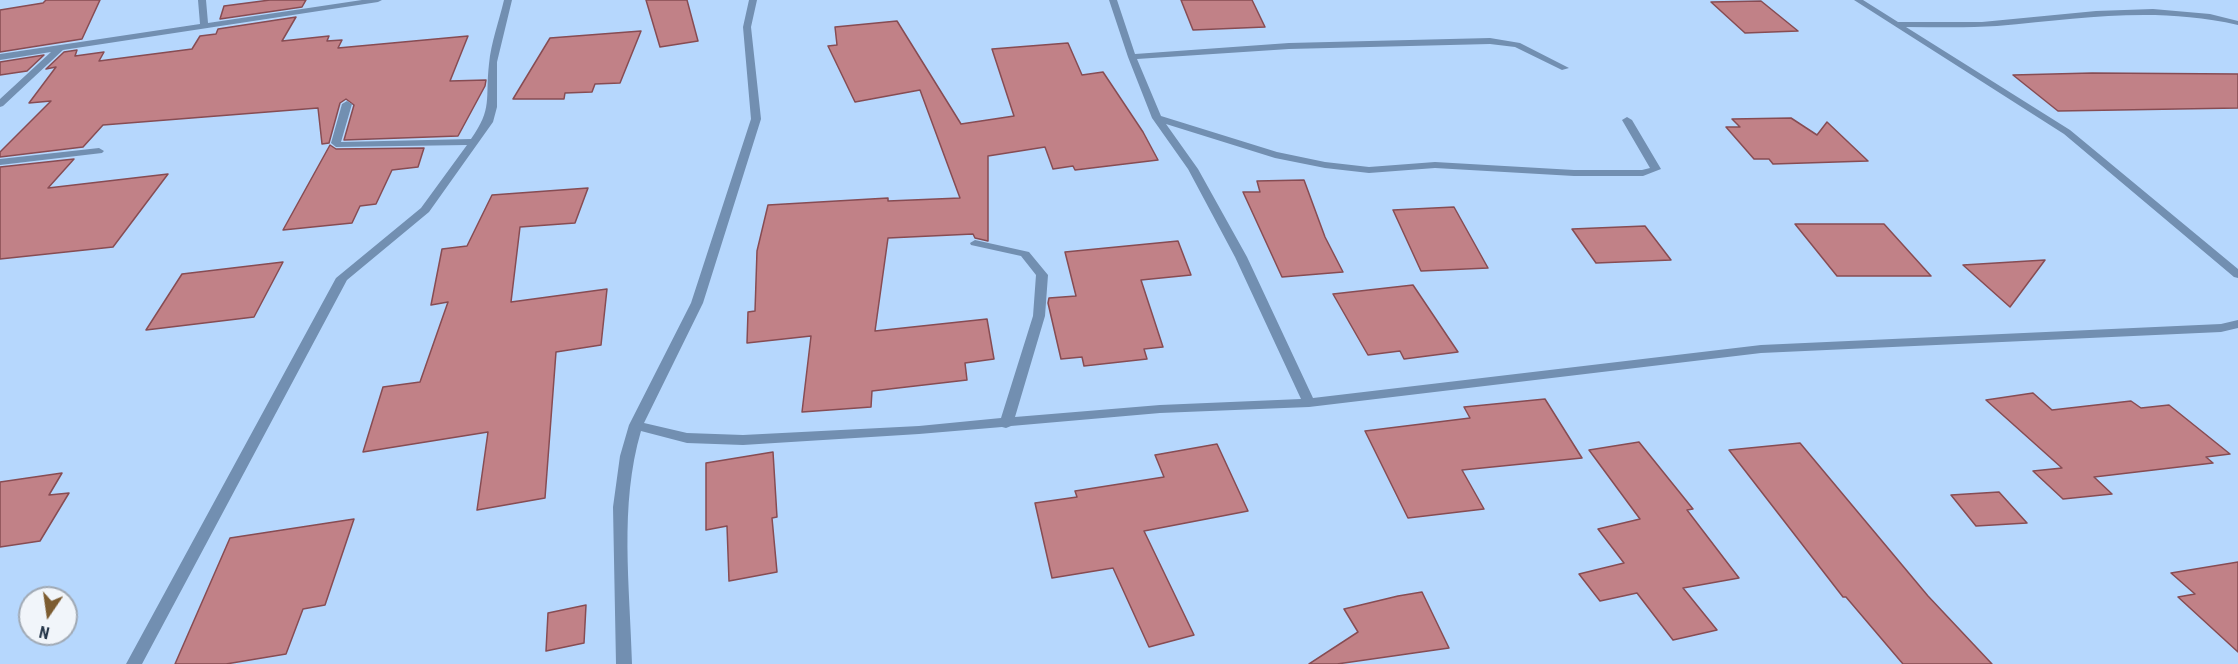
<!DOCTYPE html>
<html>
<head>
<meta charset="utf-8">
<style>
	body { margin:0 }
	#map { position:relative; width:2238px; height:664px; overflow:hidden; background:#b6d7fd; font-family:"Roboto Condensed",sans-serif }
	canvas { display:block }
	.north { position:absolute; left:18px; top:586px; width:60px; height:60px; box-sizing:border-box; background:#f1f5fa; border:2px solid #a0a9b4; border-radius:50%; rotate:193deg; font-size:16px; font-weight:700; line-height:24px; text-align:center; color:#26374a }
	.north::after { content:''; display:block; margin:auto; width:21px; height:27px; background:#7c5c31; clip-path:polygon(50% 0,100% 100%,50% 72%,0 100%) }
</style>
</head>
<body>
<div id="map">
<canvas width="2238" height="664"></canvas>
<div class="north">N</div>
</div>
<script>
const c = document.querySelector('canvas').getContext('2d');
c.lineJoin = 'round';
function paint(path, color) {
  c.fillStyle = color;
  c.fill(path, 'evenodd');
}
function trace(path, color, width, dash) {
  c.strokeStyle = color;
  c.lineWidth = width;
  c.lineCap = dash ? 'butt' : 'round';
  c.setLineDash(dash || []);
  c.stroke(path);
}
const building = new Path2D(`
	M 46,0 L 100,0 L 82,39 L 0,52 L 0,10 L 43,3 Z
	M 270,0 L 306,0 L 302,7 L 220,19 L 224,6 Z
	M 646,0 L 687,0 L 698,41 L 660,47 Z
	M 1181,0 L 1252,0 L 1265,27 L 1193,30 Z
	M 1761,1 L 1798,31 L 1745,33 L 1711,2 Z
	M 296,17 L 282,41 L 329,36 L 327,41 L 342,40 L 338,48 L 468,36 L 450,81 L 486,80 L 485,86 L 458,136 L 344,140 L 354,105 L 346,99 L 340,103 L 329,143 L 322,144 L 318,108 L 103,125 L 83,147 L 0,157 L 0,152 L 51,101 L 29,103 L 56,67 L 46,69 L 64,52 L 77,50 L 75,56 L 104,52 L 99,61 L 192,49 L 200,36 L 216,34 L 218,29 Z
	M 897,21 L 961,124 L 1014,116 L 992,49 L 1068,43 L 1082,75 L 1103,72 L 1143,132 L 1158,160 L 1075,170 L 1073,166 L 1053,169 L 1045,147 L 988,156 L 988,241 L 975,238 L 973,234 L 888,238 L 875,331 L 987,319 L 994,359 L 965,363 L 967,380 L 872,391 L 871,407 L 802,412 L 811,336 L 747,343 L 748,312 L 755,311 L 757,251 L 768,205 L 888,198 L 888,201 L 960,198 L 920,90 L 855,102 L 828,46 L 837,45 L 835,27 Z
	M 641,31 L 620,83 L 595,84 L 592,92 L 565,93 L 564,99 L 513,99 L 550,38 Z
	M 44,55 L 27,71 L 0,75 L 0,62 Z
	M 2092,73 L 2238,74 L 2238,108 L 2058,111 L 2013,75 Z
	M 1791,118 L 1817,135 L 1827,122 L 1868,161 L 1773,164 L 1769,159 L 1754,159 L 1726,127 L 1740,127 L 1732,119 Z
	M 330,145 L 336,149 L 424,148 L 418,167 L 392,170 L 376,204 L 360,206 L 352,223 L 283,230 Z
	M 74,159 L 48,188 L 168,174 L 113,247 L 0,259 L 0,167 Z
	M 1304,180 L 1325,237 L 1343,272 L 1282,277 L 1243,192 L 1260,192 L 1257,181 Z
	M 588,188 L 575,223 L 520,227 L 511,302 L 607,289 L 601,345 L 556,352 L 545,498 L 477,510 L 488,432 L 363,452 L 383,387 L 420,382 L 448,302 L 431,305 L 442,249 L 467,246 L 492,195 Z
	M 1454,207 L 1488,268 L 1421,271 L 1393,210 Z
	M 1795,224 L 1884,224 L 1931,276 L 1837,276 Z
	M 1645,226 L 1671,260 L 1596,263 L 1572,229 Z
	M 1178,241 L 1191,275 L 1141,280 L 1163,347 L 1144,349 L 1147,359 L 1084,366 L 1082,357 L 1061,359 L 1048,303 L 1049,298 L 1076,296 L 1065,252 Z
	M 2045,260 L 2010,307 L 1963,265 Z
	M 283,262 L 254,317 L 146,330 L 182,274 Z
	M 1413,285 L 1458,352 L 1404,359 L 1400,351 L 1368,355 L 1333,294 Z
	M 2033,393 L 2052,410 L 2131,401 L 2141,408 L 2169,405 L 2230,454 L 2206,457 L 2213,463 L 2094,477 L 2112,494 L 2063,499 L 2033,471 L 2062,468 L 1986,400 Z
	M 1545,399 L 1582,458 L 1462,470 L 1484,509 L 1408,518 L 1365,431 L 1470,418 L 1464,407 Z
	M 1639,442 L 1693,509 L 1687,510 L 1739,578 L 1683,588 L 1717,630 L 1673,640 L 1637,593 L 1600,601 L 1579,574 L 1624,563 L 1598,529 L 1640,519 L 1589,450 Z
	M 1800,443 L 1928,596 L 1992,664 L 1903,664 L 1846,597 L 1843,597 L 1729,450 Z
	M 1217,444 L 1248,511 L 1144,531 L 1194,635 L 1149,647 L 1113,568 L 1052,578 L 1035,503 L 1077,497 L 1075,491 L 1164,477 L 1155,455 Z
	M 773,452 L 777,517 L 772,518 L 777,572 L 729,581 L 727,526 L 706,530 L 706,463 Z
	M 62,473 L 49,495 L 69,493 L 40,541 L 0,547 L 0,482 Z
	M 1999,492 L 2027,523 L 1976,526 L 1951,495 Z
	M 354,519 L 325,605 L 303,609 L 286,654 L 226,664 L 175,664 L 230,538 Z
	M 2238,562 L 2238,652 L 2178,597 L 2195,594 L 2171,573 Z
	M 1422,592 L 1449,648 L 1337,664 L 1309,664 L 1358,632 L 1344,609 L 1398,596 Z
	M 586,605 L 584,643 L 546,651 L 548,613 Z`);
paint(building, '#c18187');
trace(building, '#874c53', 1.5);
paint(new Path2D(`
	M 198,0 L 206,0 L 208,23 L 362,0 L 382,0 L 378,2 L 63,50 L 3,106 L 0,107 L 0,99 L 51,52 L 0,60 L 0,54 L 200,24 Z
	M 504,0 L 512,0 L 497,62 L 497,107 L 493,122 L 429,212 L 347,280 L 142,664 L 126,664 L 336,278 L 421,208 L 467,145 L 336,147 L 331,143 L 342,104 L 347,101 L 352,104 L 341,142 L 471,139 C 493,108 485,99 489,64 C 491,43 499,21 504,0 Z
	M 749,0 L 757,0 L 751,27 L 761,119 L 703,303 L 644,423 L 687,433 L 743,435 L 919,426 L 1001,418 L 1033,316 L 1036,275 L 1021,256 L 971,245 L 970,243 L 975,240 L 1029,252 L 1048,275 L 1045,316 L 1015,417 L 1160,405 L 1301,399 L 1235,257 L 1188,169 L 1152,118 L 1128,57 L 1109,0 L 1117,0 L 1135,54 L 1289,43 L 1490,38 L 1520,43 L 1569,68 L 1562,70 L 1515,47 L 1490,44 L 1289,49 L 1137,59 L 1161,116 L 1277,152 L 1325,162 L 1369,167 L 1435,162 L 1574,170 L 1642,170 L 1650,168 L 1622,120 L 1627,117 L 1632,120 L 1661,169 L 1643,176 L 1574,176 L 1435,168 L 1369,173 L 1325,168 L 1275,158 L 1166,124 L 1198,169 L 1247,257 L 1313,398 L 1761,345 L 2221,324 L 2238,320 L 2238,328 L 2221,332 L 1761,353 L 1309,407 L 1160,413 L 1011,426 L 1006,428 L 1002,427 L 919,434 L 743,445 L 687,443 L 641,431 C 619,506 630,586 632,664 L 616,664 L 613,507 L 620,456 L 629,425 L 691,303 L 751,119 L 743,27 Z
	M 1854,0 L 1863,0 L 1898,22 L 1982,22 L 2096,11 L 2153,9 L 2210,14 L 2238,21 L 2238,25 C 2151,6 2083,19 1997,26 C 1967,28 1936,27 1906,27 L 2070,130 L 2238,269 L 2238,278 L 2234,277 L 2064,134 Z
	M 99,148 L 104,151 L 102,153 L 0,165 L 0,159 Z`), '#728fb1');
</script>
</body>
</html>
